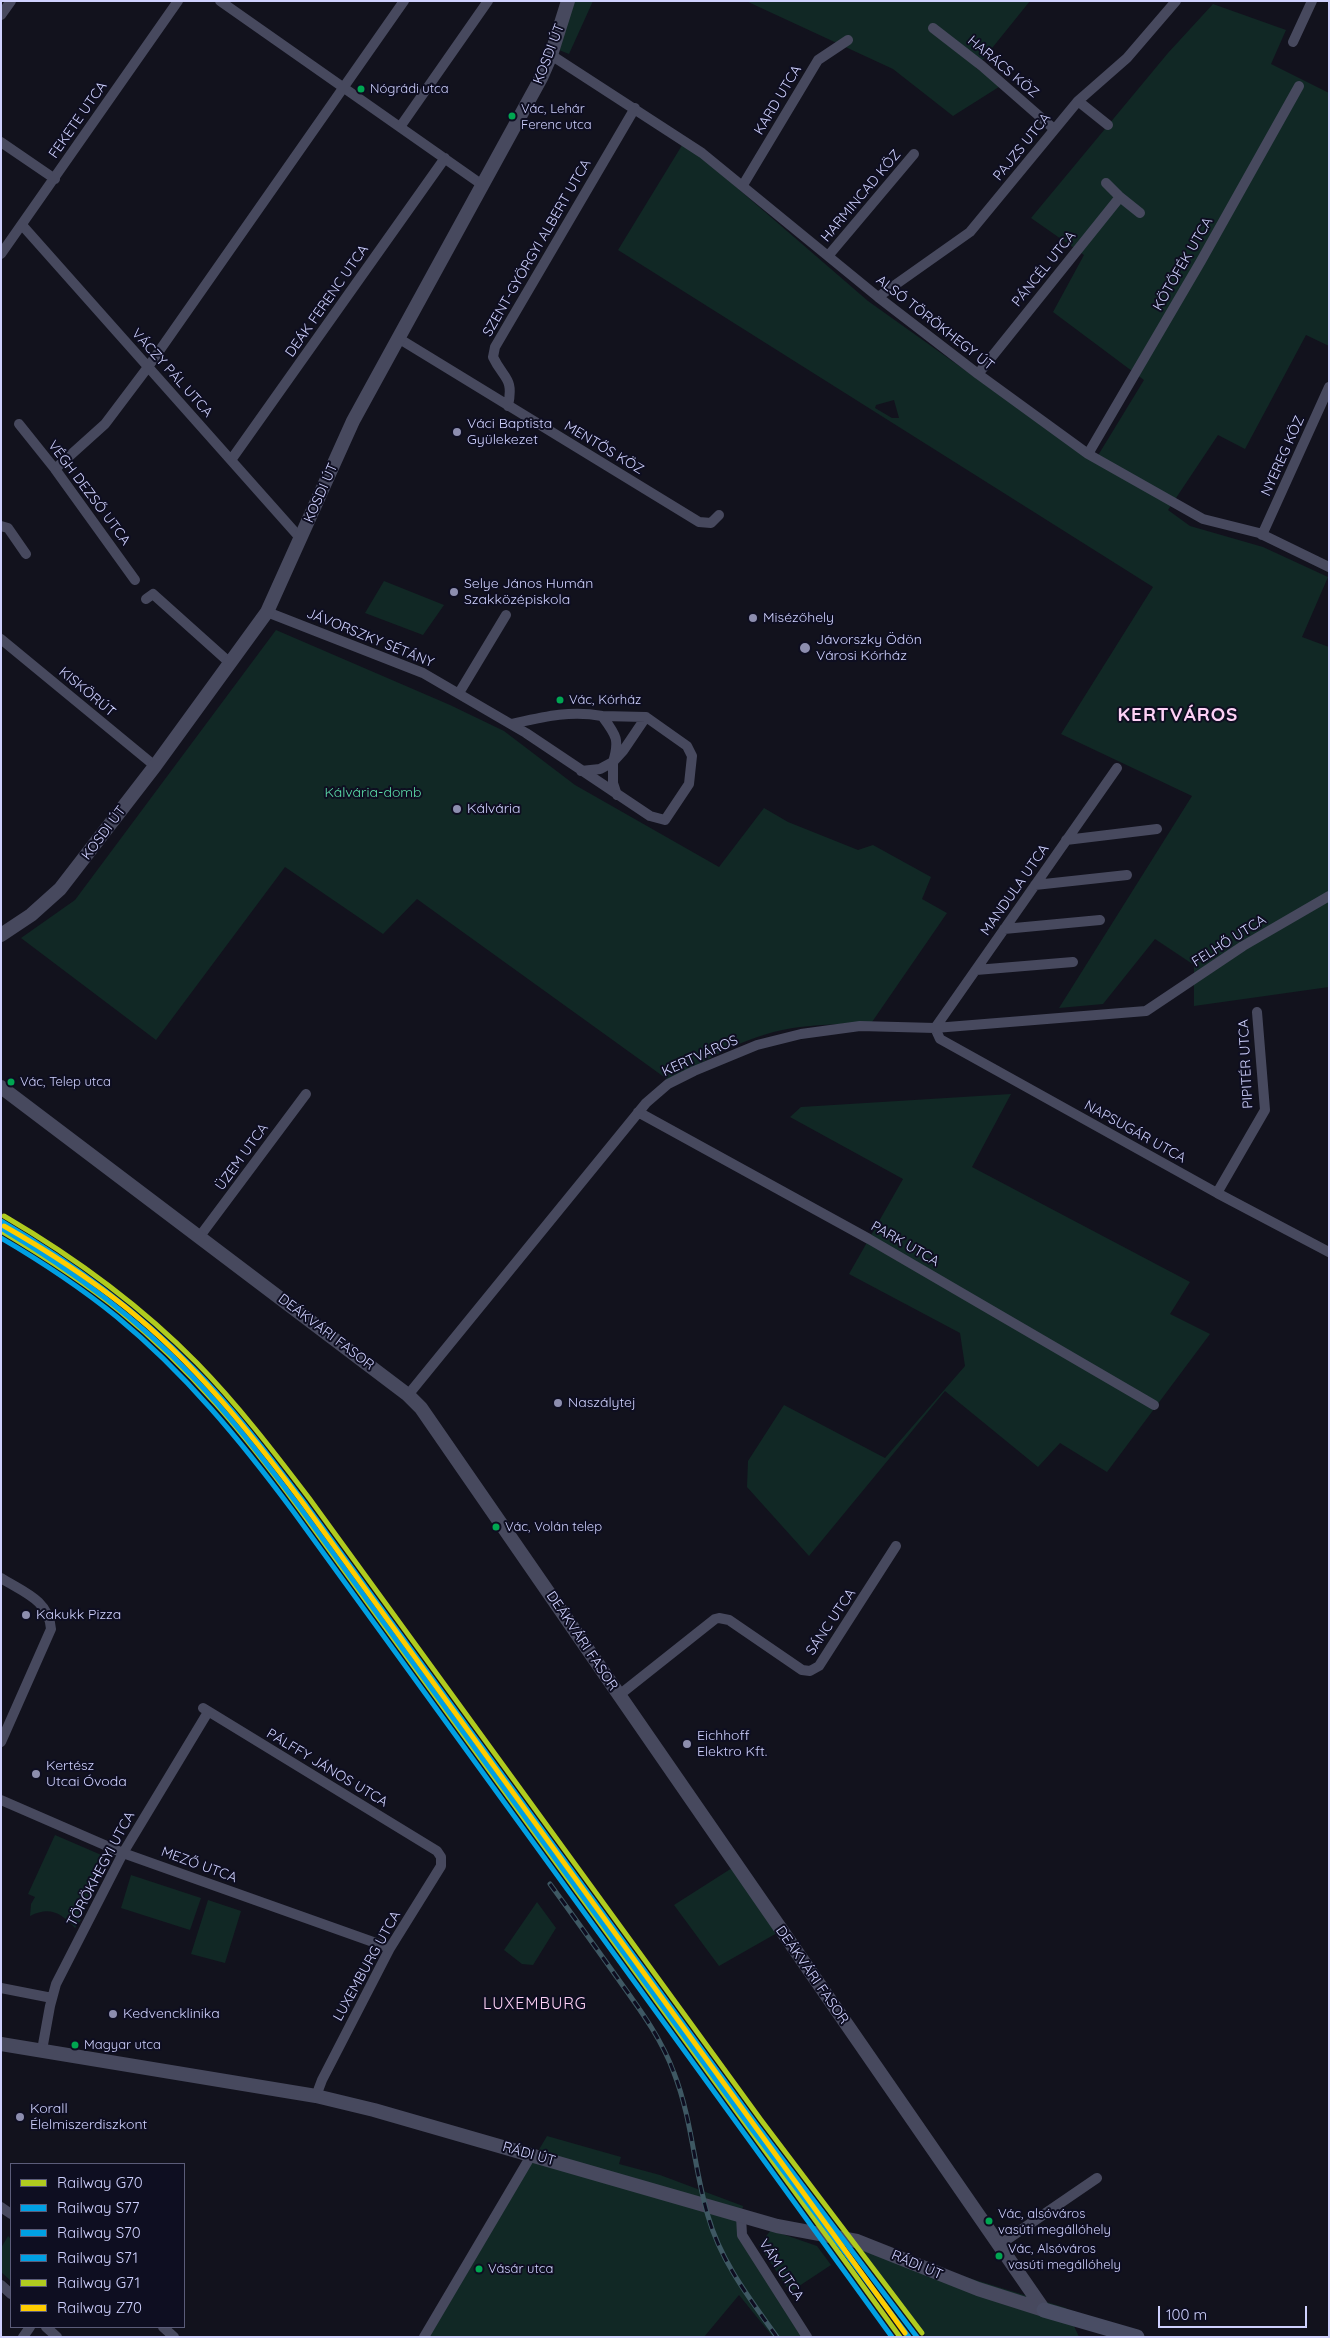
<!DOCTYPE html>
<html>
<head>
<meta charset="utf-8">
<style>
	body { margin:0 }
	#map { position:relative; width:1330px; height:2338px; overflow:hidden; background:#12121d; font-family:Quicksand,sans-serif }
	canvas { display:block }
	.frame { position:absolute; inset:0; border:2px solid #cfd1fe; pointer-events:none }
	.legend { position:absolute; left:10px; top:2163px; width:175px; height:165px; box-sizing:border-box; background:#0e0e21; border:1px solid #5b5c79; margin:0; padding:6px 9px; list-style:none; font-size:15px; color:#cfd1fe }
	.legend li { display:flex; align-items:center; gap:10px; height:25px }
	.legend b { width:25px; border:1px solid #5b5c79 }
	.scale { position:absolute; left:1158px; top:2306px; width:149px; height:22px; box-sizing:border-box; border:2px solid #cfd1fe; border-top:0; padding-left:6px; font-size:15px; line-height:18px; white-space:nowrap; color:#cfd1fe; -webkit-text-stroke:4px #0e0e21; paint-order:stroke }
</style>
</head>
<body>
<div id="map">
<canvas width="1330" height="2338"></canvas>
<div class="frame"></div>
<ul class="legend">
<li><b style="height:6px;background:#b0cb1f"></b>Railway G70</li>
<li><b style="height:6px;background:#00a0e3"></b>Railway S77</li>
<li><b style="height:6px;background:#00a0e3"></b>Railway S70</li>
<li><b style="height:6px;background:#00a0e3"></b>Railway S71</li>
<li><b style="height:6px;background:#b0cb1f"></b>Railway G71</li>
<li><b style="height:6px;background:#fecc00"></b>Railway Z70</li>
</ul>
<div class="scale">100 m</div>
</div>
<script>
const c = document.querySelector('canvas').getContext('2d');
c.lineJoin = 'round';
function paint(path, color) {
  c.fillStyle = color;
  c.fill(path, 'evenodd');
}
function trace(path, color, width, dash) {
  c.strokeStyle = color;
  c.lineWidth = width;
  c.lineCap = dash ? 'butt' : 'round';
  c.setLineDash(dash || []);
  c.stroke(path);
}
function drawText(font, color, halo, rows, align = 'center') {
  c.font = font + ' Quicksand,sans-serif';
  c.lineWidth = 4;
  c.setLineDash([]);
  c.textBaseline = 'middle';
  c.strokeStyle = halo;
  c.fillStyle = color;
  for (const [text, x, y, turn = 0] of rows) {
    c.save();
    c.translate(x, y);
    c.rotate((+turn || 0) * Math.PI / 180);
    c.textAlign = isNaN(turn) ? turn : align;
    if (halo) c.strokeText(text, 0, 0);
    c.fillText(text, 0, 0);
    c.restore();
  }
}
paint(new Path2D(`
	M 573,1 L 593,1 L 569,54 L 559,50 Z
	M 746,1 L 1030,1 L 976,68 L 1002,85 L 953,116 L 893,69 Z
	M 1213,4 L 1286,30 L 1271,64 L 1329,93 L 1329,346 L 1306,335 L 1245,449 L 1218,435 L 1168,510 L 1190,526 L 1263,547 L 1328,577 L 1302,637 L 1329,647 L 1329,987 L 1194,1006 L 1194,965 L 1155,939 L 1103,1004 L 1059,1008 L 1192,796 L 1061,734 L 1153,587 L 618,250 L 684,142 L 868,301 L 1094,462 L 1144,380 L 1053,312 L 1084,255 L 1031,218 L 1168,53 ZM 894,400 L 899,418 L 892,418 L 875,408 L 876,405 Z
	M 384,581 L 444,605 L 423,635 L 365,613 Z
	M 276,630 L 450,705 L 504,731 L 575,785 L 719,867 L 764,808 L 788,822 L 858,850 L 873,845 L 931,877 L 922,899 L 947,913 L 872,1022 C 848,1024 824,1024 800,1027 C 752,1033 710,1056 671,1082 L 417,899 L 383,934 L 285,867 L 156,1040 L 21,938 L 75,900 Z
	M 1011,1094 L 972,1167 L 1190,1282 L 1170,1314 L 1210,1334 L 1107,1472 L 1060,1443 L 1038,1467 L 945,1391 L 809,1556 L 747,1487 L 748,1461 L 784,1405 L 885,1458 L 965,1366 L 960,1333 L 849,1274 L 903,1179 L 790,1117 L 801,1107 Z
	M 55,1835 L 106,1857 L 79,1917 L 75,1915 L 81,1920 L 75,1928 C 61,1913 50,1906 30,1916 L 31,1904 L 35,1897 L 28,1894 Z
	M 732,1868 L 777,1933 L 719,1966 L 674,1905 Z
	M 131,1875 L 201,1898 L 190,1930 L 121,1908 Z
	M 208,1900 L 241,1911 L 225,1963 L 191,1954 Z
	M 537,1902 L 556,1928 L 533,1965 L 522,1964 L 504,1950 Z
	M 547,2136 L 621,2157 L 619,2164 L 660,2175 L 743,2206 L 738,2232 L 808,2337 L 773,2337 L 739,2295 L 704,2337 L 429,2337 Z
	M 771,2230 L 817,2246 L 831,2265 L 790,2292 L 759,2245 Z
	M 8,2236 L 11,2239 L 11,2281 L 1,2272 L 1,2248 Z
	M 856,2243 L 1066,2308 L 1079,2337 L 926,2337 Z`), '#112825');
trace(new Path2D(`
	M 220,1 L 481,184
	M 1,15 L 11,1
	M 933,28 L 982,66 L 1054,129
	M 1293,42 L 1312,1
	M 551,55 L 702,153 L 878,297 L 978,374 L 1088,454 L 1203,519 L 1259,533 L 1329,567
	M 1078,101 L 1108,125
	M 400,127 L 488,1
	M 1,142 L 55,179
	M 743,185 L 818,60 L 848,40
	M 1120,197 L 1140,213
	M 22,225 L 301,539
	M 1,254 L 178,1
	M 828,256 L 914,154
	M 878,297 L 970,232 L 1078,101 L 1127,58 L 1176,1
	M 398,338 L 699,522 L 711,523 L 719,515
	M 978,374 L 1120,197 L 1106,183
	M 508,406 C 514,377 504,380 493,357 L 495,347 L 635,108
	M 19,424 L 55,469 L 135,580
	M 1088,454 L 1201,261 L 1299,86
	M 231,460 L 445,158
	M 55,469 L 105,424 L 148,367 L 404,1
	M 1,526 L 8,528 L 26,554
	M 1262,535 L 1329,387
	M 146,599 L 153,594 L 230,663
	M 267,612 L 423,673 L 526,733 L 650,816 L 665,820 L 689,784 L 692,756 L 687,746 L 646,717 L 602,716
	M 1,639 L 155,766
	M 459,693 L 506,615
	M 512,724 C 543,717 570,710 602,716 C 616,735 620,739 613,762 L 600,769 L 581,771
	M 617,795 L 613,783 L 613,762 L 623,751 L 646,717
	M 1066,840 L 1157,829
	M 1035,885 L 1127,875
	M 1004,929 L 1100,920
	M 976,970 L 1073,962
	M 935,1028 L 940,1039 L 1217,1193 L 1329,1252
	M 935,1028 L 1117,768
	M 638,1112 L 869,1239 L 1154,1405
	M 1217,1193 L 1265,1110 L 1257,1012
	M 200,1236 L 306,1094
	M 408,1395 L 646,1103 L 668,1084 L 694,1071 L 757,1045 L 801,1034 L 860,1026 L 935,1028 L 1146,1011 L 1243,946 L 1329,896
	M 1,1578 C 23,1592 49,1600 51,1629 L 1,1742
	M 618,1696 L 715,1619 L 719,1618 L 729,1620 L 802,1670 L 810,1671 L 819,1666 L 896,1546
	M 203,1708 L 437,1851 L 441,1857 L 441,1866 L 390,1948 L 322,2080 L 316,2096
	M 1,1800 L 123,1853 L 390,1948
	M 1,1988 L 52,1998
	M 42,2050 L 50,2006 L 56,1984 L 123,1853 L 208,1712
	M 1,2207 L 11,2214
	M 741,2216 L 742,2235 L 807,2337
	M 999,2245 L 1097,2178
	M 1,2285 L 11,2294
	M 46,2327 L 57,2337
	M 163,2327 L 174,2337
	M 23,2337 L 30,2327
	M 424,2337 L 532,2154`), '#47495e', 10);
trace(new Path2D(`
	M 1,935 L 31,915 L 60,889 L 155,766 L 267,612 L 353,421 L 541,78 L 551,55 L 568,1
	M 1,1087 L 408,1395 L 421,1408 L 1044,2310
	M 1,2044 L 316,2096 L 374,2110 L 777,2226 L 857,2241 L 978,2289 L 1044,2310`), '#47495e', 14);
trace(new Path2D(`
	M 1044,2310 L 1137,2337`), '#494d64', 15);
const rail = new Path2D(`
	M 550,1884 C 572,1914 594,1945 616,1976 C 638,2007 661,2037 674,2073 C 692,2119 694,2169 708,2216 C 721,2262 750,2299 777,2337`);
trace(rail, '#3e5863', 5);
trace(rail, '#0e0e21', 3, [9]);
trace(new Path2D(`
	M 1,1231 C 43,1256 84,1282 121,1312 C 190,1368 246,1436 298,1507 L 900,2337`), '#b0cb1f', 5);
trace(new Path2D(`
	M 1,1221 C 71,1262 136,1310 193,1368 C 234,1409 269,1456 304,1502 L 756,2124 L 917,2337`), '#00a0e3', 5);
trace(new Path2D(`
	M 1,1238 C 42,1262 81,1288 117,1317 C 185,1373 241,1441 293,1511 L 892,2337`), '#00a0e3', 5);
trace(new Path2D(`
	M 1,1228 C 70,1269 135,1316 190,1374 C 230,1415 264,1460 299,1506 L 751,2128 L 909,2337`), '#00a0e3', 5);
trace(new Path2D(`
	M 4,1216 C 74,1257 140,1305 197,1363 C 238,1405 274,1452 309,1498 L 761,2120 L 922,2333`), '#b0cb1f', 5);
trace(new Path2D(`
	M 4,1226 C 46,1250 86,1276 124,1306 C 194,1362 250,1432 303,1503 L 905,2333`), '#fecc00', 5);
for (const [x, y, r, color] of [
	[361,89,4.5,"#00a651"],
	[512,116,4.5,"#00a651"],
	[457,432,5,"#8d8eaf"],
	[454,592,5,"#8d8eaf"],
	[753,618,5,"#8d8eaf"],
	[805,648,6,"#8d8eaf"],
	[560,700,4.5,"#00a651"],
	[457,809,5,"#8d8eaf"],
	[11,1082,4.5,"#00a651"],
	[558,1403,5,"#8d8eaf"],
	[496,1527,4.5,"#00a651"],
	[26,1615,5,"#8d8eaf"],
	[687,1744,5,"#8d8eaf"],
	[36,1774,5,"#8d8eaf"],
	[113,2014,5,"#8d8eaf"],
	[75,2045,4.5,"#00a651"],
	[20,2117,5,"#8d8eaf"],
	[989,2221,4.5,"#00a651"],
	[999,2256,4.5,"#00a651"],
	[479,2269,4.5,"#00a651"]
]) {
  const dot = new Path2D();
  dot.arc(x, y, r, 0, 2 * Math.PI);
  c.fillStyle = color;
  c.fill(dot);
  trace(dot, '#0e0e21', 2);
}
drawText('13px', '#cfd1fe', '#0e0e21', [
	["Nógrádi utca",370,89],
	["Vác, Lehár",521,109],
	["Ferenc utca",521,125],
	["Vác, Kórház",569,700],
	["Vác, Telep utca",20,1082],
	["Vác, Volán telep",505,1527],
	["Magyar utca",84,2045],
	["Vác, alsóváros",998,2214],
	["vasúti megállóhely",998,2230],
	["Vác, Alsóváros",1008,2249],
	["vasúti megállóhely",1008,2265],
	["Vásár utca",488,2269]
], 'left');
drawText('14px', '#cfd1fe', '#0e0e21', [
	["KOSDI ÚT",549,54,-69],
	["HARÁCS KÖZ",1003,67,40],
	["KARD UTCA",778,100,-59],
	["FEKETE UTCA",78,120,-55],
	["PAJZS UTCA",1022,147,-51],
	["HARMINCAD KÖZ",861,196,-50],
	["SZENT-GYÖRGYI ALBERT UTCA",537,248,-60],
	["KÖTŐFÉK UTCA",1183,264,-60],
	["PÁNCÉL UTCA",1044,269,-51],
	["DEÁK FERENC UTCA",327,301,-55],
	["ALSÓ TÖRÖKHEGY ÚT",935,323,38],
	["VÁCZY PÁL UTCA",172,373,48],
	["MENTŐS KÖZ",604,448,31],
	["NYEREG KÖZ",1283,456,-66],
	["VÉGH DEZSŐ UTCA",89,493,53],
	["KOSDI ÚT",321,493,-66],
	["JÁVORSZKY SÉTÁNY",370,638,22],
	["KISKÖRÚT",87,692,40],
	["KOSDI ÚT",104,833,-53],
	["MANDULA UTCA",1015,890,-55],
	["FELHŐ UTCA",1229,941,-32],
	["KERTVÁROS",700,1056,-24],
	["PIPITÉR UTCA",1246,1064,-93],
	["NAPSUGÁR UTCA",1135,1132,29],
	["ÜZEM UTCA",242,1157,-54],
	["PARK UTCA",905,1244,30],
	["DEÁKVÁRI FASOR",326,1332,37],
	["SÁNC UTCA",831,1622,-56],
	["DEÁKVÁRI FASOR",582,1641,56],
	["PÁLFFY JÁNOS UTCA",327,1768,31],
	["MEZŐ UTCA",199,1865,20],
	["TÖRÖKHEGYI UTCA",101,1869,-62],
	["LUXEMBURG UTCA",367,1966,-61],
	["DEÁKVÁRI FASOR",812,1975,55],
	["RÁDI ÚT",529,2154,16],
	["RÁDI ÚT",917,2265,23],
	["VÁM UTCA",781,2270,57]
]);
drawText('14px', '#cfd1fe', '#0e0e21', [
	["Váci Baptista",467,424],
	["Gyülekezet",467,440],
	["Selye János Humán",464,584],
	["Szakközépiskola",464,600],
	["Misézőhely",763,618],
	["Jávorszky Ödön",816,640],
	["Városi Kórház",816,656],
	["Kálvária",467,809],
	["Naszálytej",568,1403],
	["Kakukk Pizza",36,1615],
	["Eichhoff",697,1736],
	["Elektro Kft.",697,1752],
	["Kertész",46,1766],
	["Utcai Óvoda",46,1782],
	["Kedvencklinika",123,2014],
	["Korall",30,2109],
	["Élelmiszerdiszkont",30,2125]
], 'left');
drawText('14px', '#5cdda9', '#0e0e21', [
	["Kálvária-domb",373,793]
]);
c.letterSpacing = '1px';
drawText('16px', '#fed1f5', '#0e0e21', [
	["LUXEMBURG",535,2004]
]);
c.letterSpacing = '0px';
c.letterSpacing = '1px';
drawText('bold 19px', '#fed1f5', '#0e0e21', [
	["KERTVÁROS",1178,715]
]);
c.letterSpacing = '0px';
</script>
</body>
</html>
